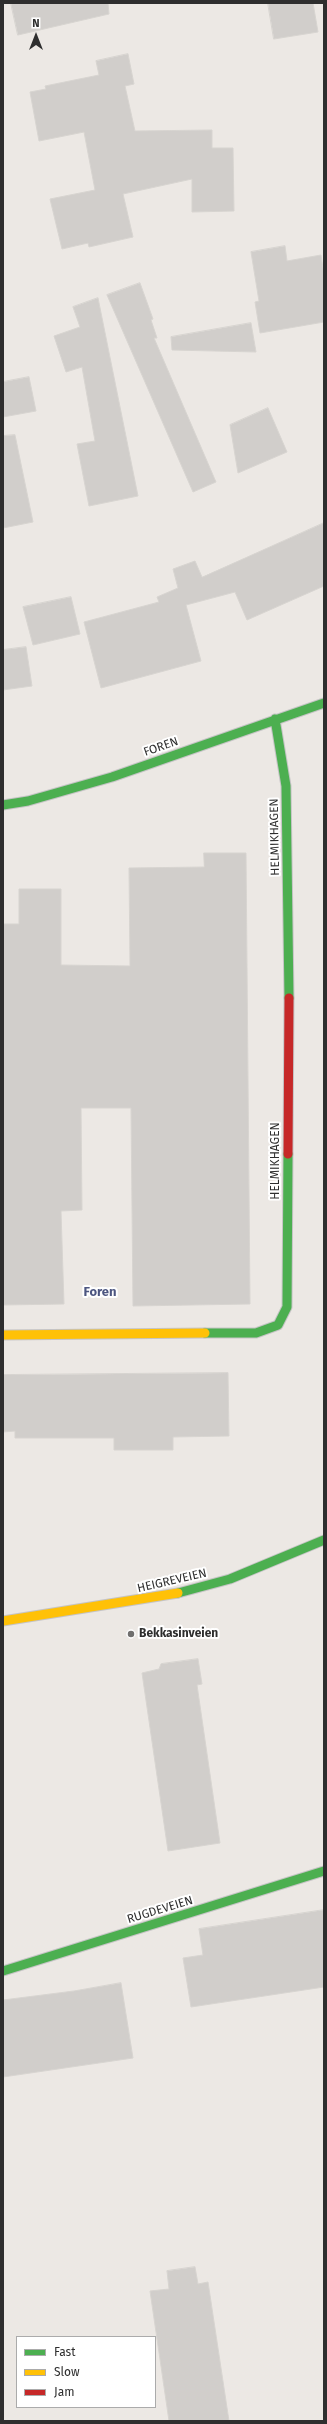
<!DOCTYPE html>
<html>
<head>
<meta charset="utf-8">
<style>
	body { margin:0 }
	#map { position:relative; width:327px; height:2424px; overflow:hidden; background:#ece8e4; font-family:"Fira Sans",sans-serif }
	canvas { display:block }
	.frame { position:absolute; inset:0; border:4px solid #2e2e2e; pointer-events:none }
	.legend { position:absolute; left:16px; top:2336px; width:140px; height:72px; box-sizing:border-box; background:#fff; border:1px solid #ababab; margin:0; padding:5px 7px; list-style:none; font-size:12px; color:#2e2e2e }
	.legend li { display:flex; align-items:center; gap:8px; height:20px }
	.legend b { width:20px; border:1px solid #ababab }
	.north { position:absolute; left:16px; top:16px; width:40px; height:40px; -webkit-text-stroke:3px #fff; paint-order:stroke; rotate:0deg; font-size:11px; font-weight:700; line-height:16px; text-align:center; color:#2e2e2e }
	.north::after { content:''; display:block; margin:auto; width:14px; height:18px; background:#2e2e2e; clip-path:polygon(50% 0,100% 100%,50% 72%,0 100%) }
</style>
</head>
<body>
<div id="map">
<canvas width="327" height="2424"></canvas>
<div class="frame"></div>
<ul class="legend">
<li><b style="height:5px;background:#4caf50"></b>Fast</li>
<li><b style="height:5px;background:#ffc107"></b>Slow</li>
<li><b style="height:5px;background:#c62828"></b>Jam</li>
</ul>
<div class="north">N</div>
</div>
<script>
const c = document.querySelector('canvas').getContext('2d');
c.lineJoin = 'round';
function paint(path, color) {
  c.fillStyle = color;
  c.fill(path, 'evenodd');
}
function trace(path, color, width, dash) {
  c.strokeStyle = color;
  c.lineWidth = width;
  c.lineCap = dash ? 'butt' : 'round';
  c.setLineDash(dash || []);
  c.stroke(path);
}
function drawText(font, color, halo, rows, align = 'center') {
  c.font = font + ' "Fira Sans",sans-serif';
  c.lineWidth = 4;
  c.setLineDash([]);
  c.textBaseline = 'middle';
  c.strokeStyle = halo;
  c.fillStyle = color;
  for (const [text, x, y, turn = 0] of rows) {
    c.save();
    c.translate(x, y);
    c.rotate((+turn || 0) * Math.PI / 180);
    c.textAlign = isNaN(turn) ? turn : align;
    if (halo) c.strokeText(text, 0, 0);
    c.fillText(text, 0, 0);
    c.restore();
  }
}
const building = new Path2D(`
	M 11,3 L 108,3 L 109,14 L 18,35 Z
	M 268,3 L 313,3 L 318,32 L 274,39 Z
	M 128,54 L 134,84 L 125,86 L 135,131 L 212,130 L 212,148 L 233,148 L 234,211 L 192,212 L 192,179 L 123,194 L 133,237 L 89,247 L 88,243 L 62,249 L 50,199 L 95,190 L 84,132 L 39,141 L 30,92 L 46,89 L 45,86 L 99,75 L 96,61 Z
	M 285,246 L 287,261 L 321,255 L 324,275 L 324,322 L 260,333 L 255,302 L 259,301 L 251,252 Z
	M 140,283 L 153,319 L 151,320 L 157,338 L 154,338 L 216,482 L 193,492 L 107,295 Z
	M 98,298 L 138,496 L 89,506 L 77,444 L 95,441 L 82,367 L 66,372 L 54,336 L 80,327 L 73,307 Z
	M 251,323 L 256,352 L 172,350 L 171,337 Z
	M 29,377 L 36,411 L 3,417 L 3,382 Z
	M 268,408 L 287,452 L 238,473 L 230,425 Z
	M 15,435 L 33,522 L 3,528 L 3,436 Z
	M 324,523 L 324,586 L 247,620 L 235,592 L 186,605 L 201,661 L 101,688 L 84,622 L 159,602 L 157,597 L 178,588 L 173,569 L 195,561 L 202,577 Z
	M 71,597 L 80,634 L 33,645 L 23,607 Z
	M 26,647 L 32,686 L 3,690 L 3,650 Z
	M 204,853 L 246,853 L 250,1304 L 133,1306 L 131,1108 L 81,1108 L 82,1210 L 61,1211 L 64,1304 L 3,1305 L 3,924 L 19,924 L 19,889 L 61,889 L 61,965 L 130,966 L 129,868 L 204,867 Z
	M 228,1373 L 229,1436 L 173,1437 L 173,1450 L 114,1450 L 114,1438 L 15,1438 L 15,1431 L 3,1432 L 3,1375 Z
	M 198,1659 L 202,1684 L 197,1685 L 220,1843 L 168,1851 L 142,1673 L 159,1669 L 161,1664 Z
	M 324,1910 L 324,1987 L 191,2007 L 183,1958 L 203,1955 L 199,1929 Z
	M 121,1983 L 133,2058 L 3,2077 L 3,2000 L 74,1991 Z
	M 195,2267 L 198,2284 L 208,2282 L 229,2421 L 169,2421 L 150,2291 L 169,2289 L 167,2271 Z`);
paint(building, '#d1cecb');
trace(building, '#d7d4d0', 1);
const fast = new Path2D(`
	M 275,719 L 286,786 L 289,998
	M 3,805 L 28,801 L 112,777 L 324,703
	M 205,1333 L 256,1333 L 278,1325 L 287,1307 L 288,1154
	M 178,1593 L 230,1579 L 324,1540
	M 3,1971 L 324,1871`);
const slow = new Path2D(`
	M 3,1335 L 205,1333
	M 3,1621 L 178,1593`);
const jam = new Path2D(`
	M 288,1154 L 289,998`);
trace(fast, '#c5c4c5', 11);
trace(slow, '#c5c4c5', 11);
trace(jam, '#c5c4c5', 11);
trace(fast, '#4caf50', 9);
trace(slow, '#ffc107', 9);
trace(jam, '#c62828', 9);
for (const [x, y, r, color] of [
	[131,1634,4,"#706f6e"]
]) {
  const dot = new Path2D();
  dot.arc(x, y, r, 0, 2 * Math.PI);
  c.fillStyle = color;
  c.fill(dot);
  trace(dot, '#fff', 1.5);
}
drawText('12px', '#2e2e2e', '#fff', [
	["FOREN",161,747,-19],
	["HELMIKHAGEN",275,837,-91],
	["HELMIKHAGEN",276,1161,-90],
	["HEIGREVEIEN",172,1581,-13],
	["RUGDEVEIEN",160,1910,-17]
]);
drawText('bold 12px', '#2e2e2e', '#fff', [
	["Bekkasinveien",139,1634]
], 'left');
drawText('bold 13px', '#4d5680', '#fff', [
	["Foren",100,1292]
]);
</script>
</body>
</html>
